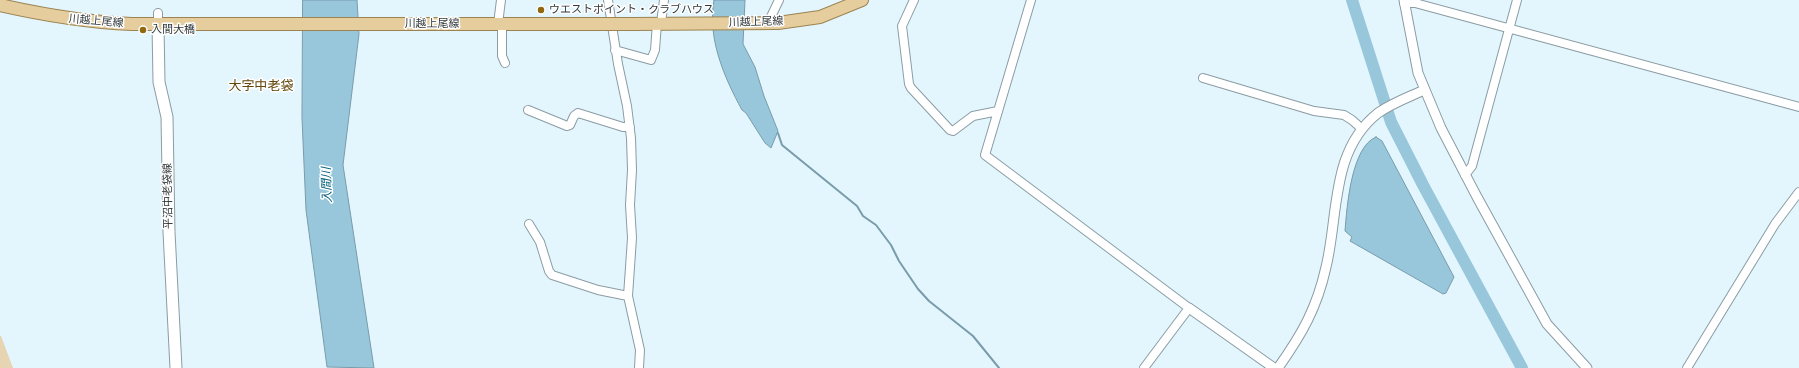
<!DOCTYPE html>
<html>
<head>
<meta charset="utf-8">
<style>
	body { margin:0 }
	canvas { display:block; background:#e3f5fd }
</style>
</head>
<body>
<canvas width="1799" height="368"></canvas>
<script>
const c = document.querySelector('canvas').getContext('2d');
c.lineJoin = 'round';
function paint(path, color) {
  c.fillStyle = color;
  c.fill(path, 'evenodd');
}
function trace(path, color, width, dash) {
  c.strokeStyle = color;
  c.lineWidth = width;
  c.lineCap = dash ? 'butt' : 'round';
  c.setLineDash(dash || []);
  c.stroke(path);
}
function drawText(font, color, halo, rows, align = 'center') {
  c.font = font + ' "Alegreya Sans","Noto Sans JP",sans-serif';
  c.lineWidth = 3;
  c.setLineDash([]);
  c.textBaseline = 'middle';
  c.strokeStyle = halo;
  c.fillStyle = color;
  for (const [text, x, y, turn = 0] of rows) {
    c.save();
    c.translate(x, y);
    c.rotate((+turn || 0) * Math.PI / 180);
    c.textAlign = isNaN(turn) ? turn : align;
    if (halo) c.strokeText(text, 0, 0);
    c.fillText(text, 0, 0);
    c.restore();
  }
}
paint(new Path2D(`
	M 0,336 L 1,336 L 13,368 L 0,368 Z`), '#e6d4b3');
const water = new Path2D(`
	M 303,0 L 357,0 L 359,34 L 343,165 L 374,368 L 327,367 L 306,210 L 302,118 Z
	M 714,0 L 745,0 L 743,44 L 755,67 L 764,96 L 778,131 L 771,148 L 765,143 L 746,113 L 742,110 C 724,77 707,38 714,0 Z
	M 1376,137 L 1382,141 L 1454,277 L 1446,293 L 1443,294 L 1350,241 L 1352,237 L 1345,231 C 1347,207 1351,147 1376,137 Z`);
paint(water, '#98c7db');
trace(water, '#799cab', 1);
trace(new Path2D(`
	M 778,133 L 782,145 L 857,206 L 863,216 L 876,225 L 891,245 L 899,261 L 918,289 L 929,301 L 973,336 L 999,368`), '#799cab', 2);
trace(new Path2D(`
	M 1352,0 L 1391,122 L 1423,185 L 1522,368`), '#98c7db', 12);
const minor = new Path2D(`
	M 608,0 L 618,64 L 627,106 L 631,138 L 632,170 L 630,205 L 632,238 L 628,296 L 640,350 L 639,368
	M 914,0 L 902,26 L 909,84 L 911,88 L 950,130 L 953,131 L 973,116 L 998,111
	M 1031,0 L 985,155 L 1189,308 L 1144,368
	M 1404,3 L 1415,3 L 1799,107
	M 158,13 L 158,25
	M 661,23 L 664,0
	M 768,23 L 779,0
	M 498,24 L 501,0
	M 502,24 L 502,56 L 505,63
	M 615,50 L 651,60 L 655,50 L 657,23
	M 1203,78 L 1314,111 L 1344,115 L 1352,120 L 1362,129
	M 528,110 L 567,126 L 570,125 L 574,116 L 578,113 L 623,127 L 630,127
	M 1465,175 L 1472,166 L 1517,0
	M 529,224 L 540,242 L 549,271 L 552,275 L 598,290 L 628,296
	M 1687,368 L 1775,224 L 1799,192`);
const tertiary = new Path2D(`
	M 1404,0 L 1418,73 L 1441,128 L 1477,197 L 1547,324 L 1587,368
	M 1189,308 L 1274,368
	M 1278,368 C 1302,334 1317,308 1326,267 C 1339,214 1330,151 1378,113 C 1392,103 1409,97 1424,90`);
const secondary = new Path2D(`
	M 158,25 L 159,82 L 167,117 L 169,232 L 176,368`);
const primary = new Path2D(`
	M 0,5 C 44,15 87,22 132,24 L 522,24
	M 632,24 L 778,23 L 820,17 L 862,0`);
trace(minor, '#8b9ca3', 10);
trace(tertiary, '#8b9ca3', 11);
trace(secondary, '#8b9ca3', 13);
trace(primary, '#9c8351', 14);
trace(minor, '#fff', 8);
trace(tertiary, '#fff', 9);
trace(secondary, '#fff', 11);
trace(primary, '#e6cd9e', 12);
const primaryBridge = new Path2D(`
	M 522,24 L 632,24`);
trace(primaryBridge, '#9c8351', 14, []);
trace(primaryBridge, '#e6cd9e', 12);
for (const [x, y, r, color] of [
	[541,10,4,"#90690f"],
	[143,30,4,"#90690f"]
]) {
  const dot = new Path2D();
  dot.arc(x, y, r, 0, 2 * Math.PI);
  c.fillStyle = color;
  c.fill(dot);
  trace(dot, '#fff', 1.5);
}
drawText('11px', '#30373a', '#fff', [
	["ウエストポイント・クラブハウス",549,10],
	["入間大橋",151,30]
], 'left');
drawText('11px', '#30373a', '#fff', [
	["川越上尾線",96,21,5],
	["川越上尾線",756,22,-2],
	["川越上尾線",432,24],
	["平沼中老袋線",168,196,-91]
]);
drawText('italic 12px', '#05617d', '#fff', [
	["入間川",327,185,-92]
]);
drawText('13px', '#62470c', '#fff', [
	["大字中老袋",261,86]
]);
</script>
</body>
</html>
